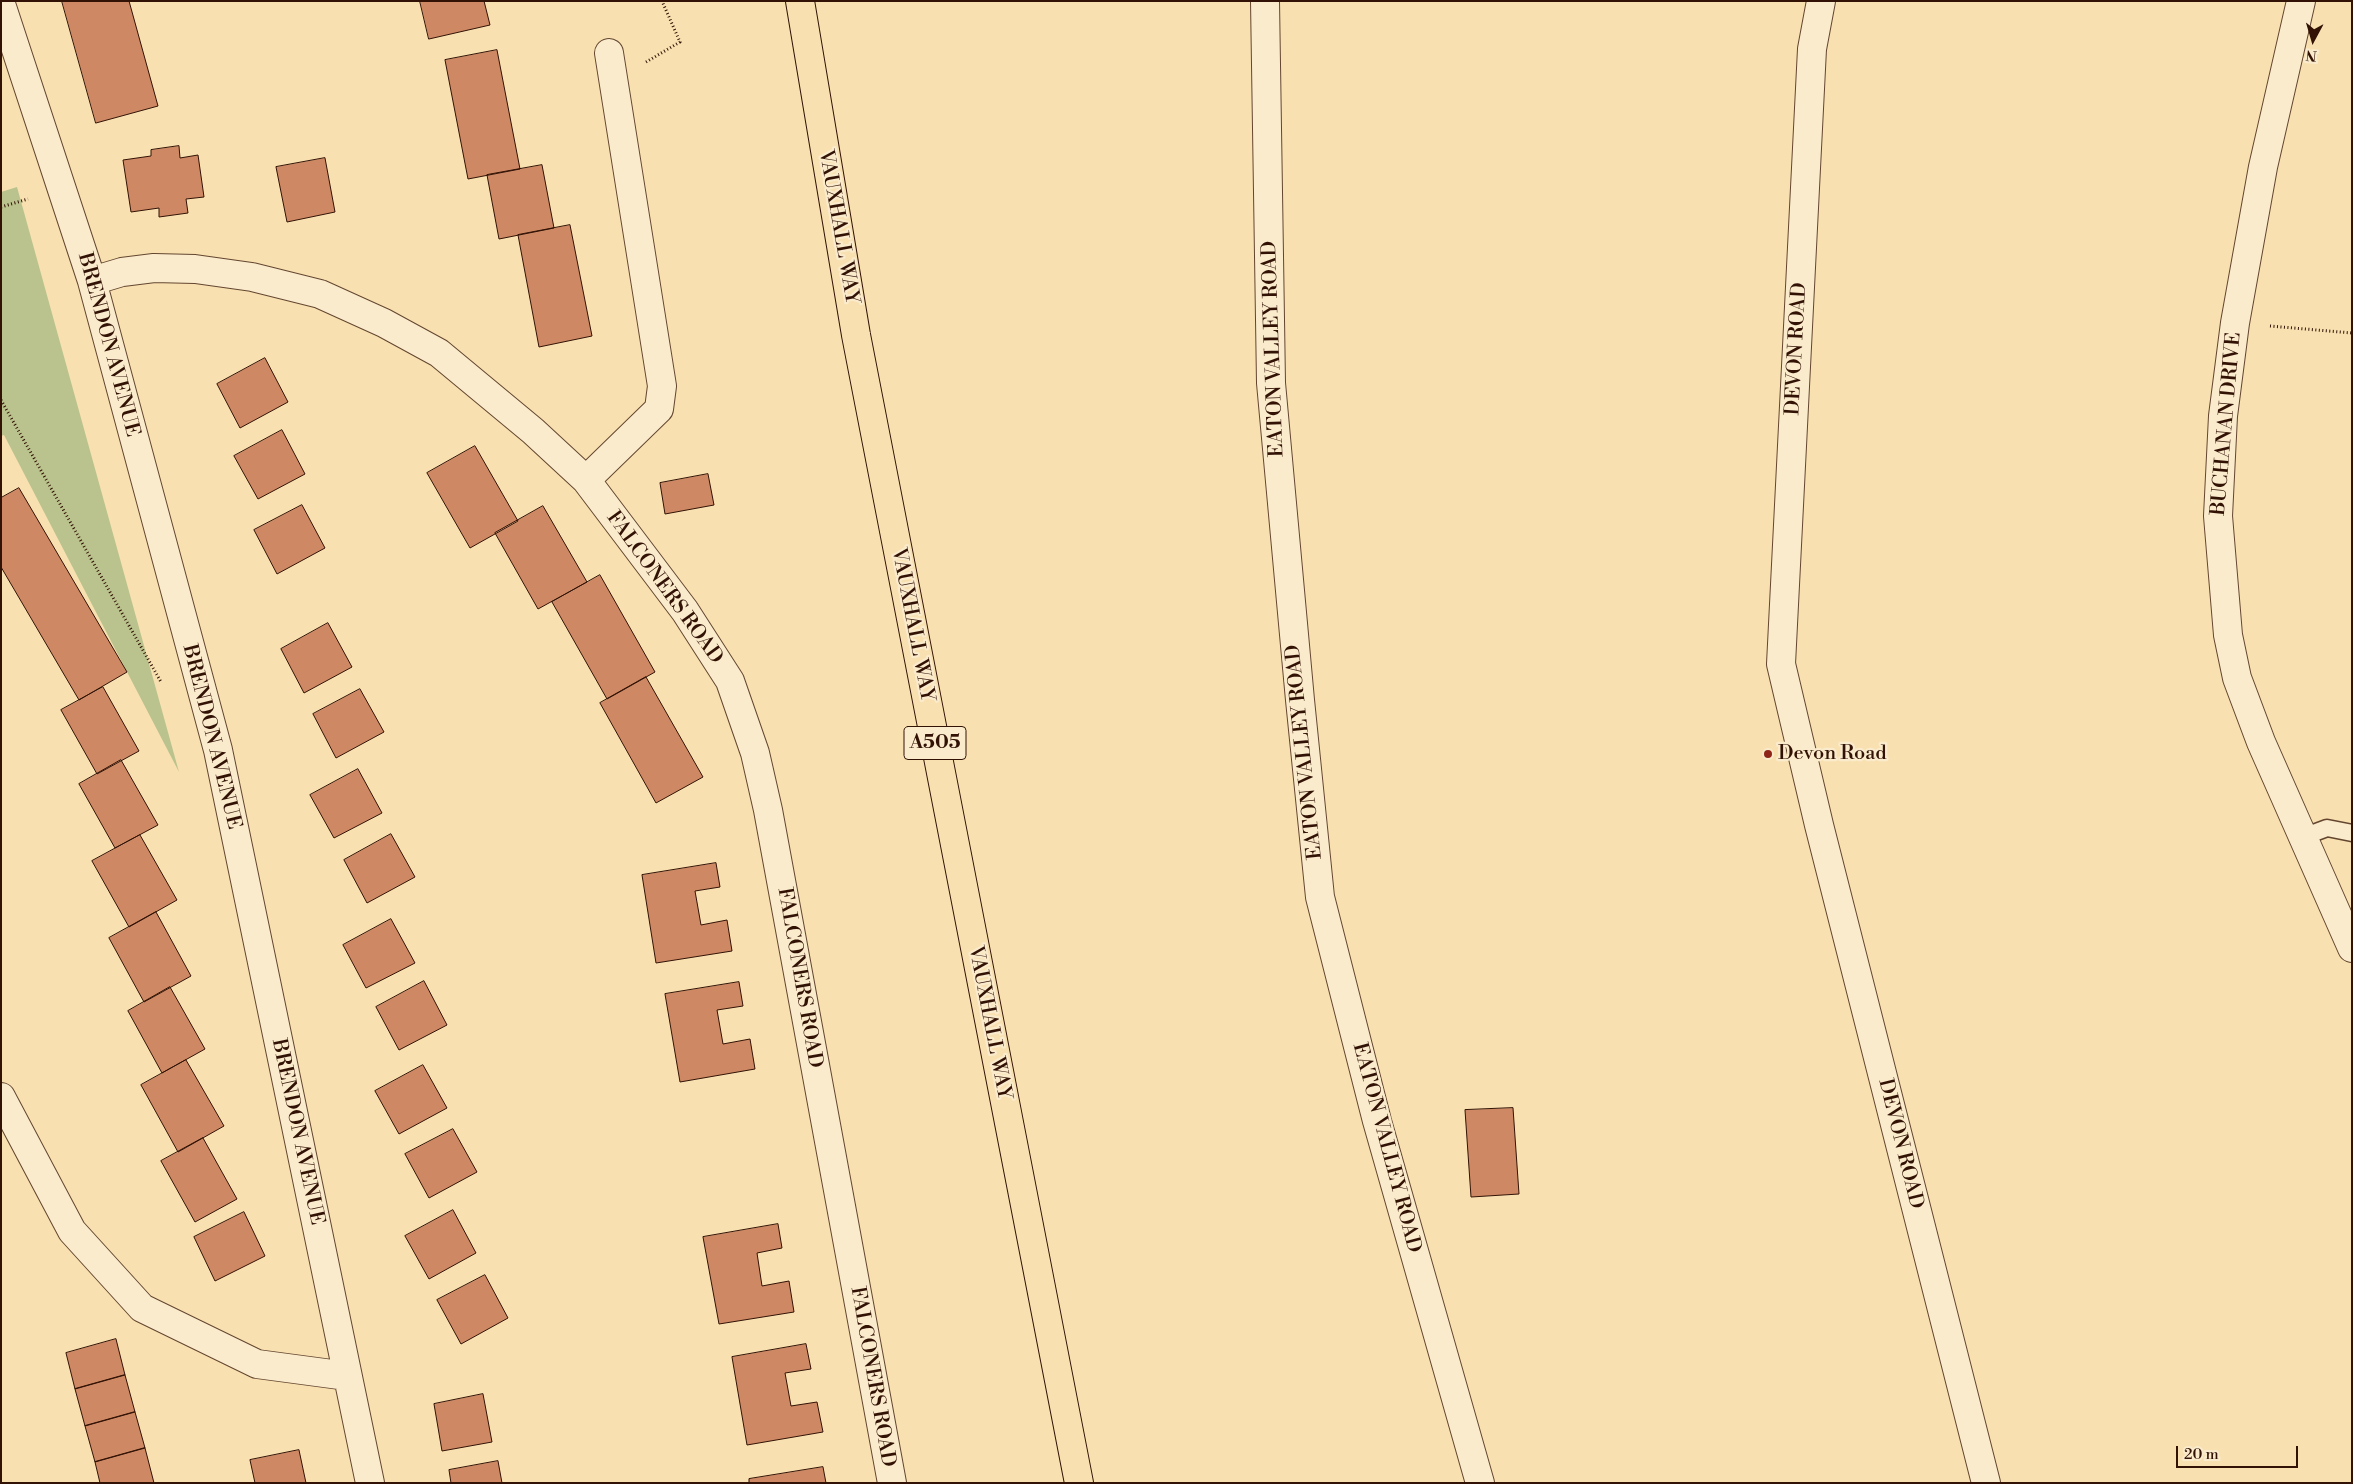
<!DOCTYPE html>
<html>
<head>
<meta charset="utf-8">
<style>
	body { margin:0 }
	#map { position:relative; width:2353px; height:1484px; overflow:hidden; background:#f8e0b0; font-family:"Libre Bodoni",serif }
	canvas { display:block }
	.frame { position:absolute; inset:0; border:2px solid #321205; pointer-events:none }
	.north { position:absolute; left:2288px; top:15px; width:50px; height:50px; -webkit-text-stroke:4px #faebcc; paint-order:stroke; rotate:186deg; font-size:14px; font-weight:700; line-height:20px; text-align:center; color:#321205 }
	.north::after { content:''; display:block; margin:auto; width:18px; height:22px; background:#321205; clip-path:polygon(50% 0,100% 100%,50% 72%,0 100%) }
	.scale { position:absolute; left:2176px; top:1446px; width:122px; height:22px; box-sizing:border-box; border:2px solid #321205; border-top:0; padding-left:6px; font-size:15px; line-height:18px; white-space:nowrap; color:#321205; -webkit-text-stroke:4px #faebcc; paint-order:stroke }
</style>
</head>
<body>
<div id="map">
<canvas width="2353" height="1484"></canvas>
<div class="frame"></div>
<div class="north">N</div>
<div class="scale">20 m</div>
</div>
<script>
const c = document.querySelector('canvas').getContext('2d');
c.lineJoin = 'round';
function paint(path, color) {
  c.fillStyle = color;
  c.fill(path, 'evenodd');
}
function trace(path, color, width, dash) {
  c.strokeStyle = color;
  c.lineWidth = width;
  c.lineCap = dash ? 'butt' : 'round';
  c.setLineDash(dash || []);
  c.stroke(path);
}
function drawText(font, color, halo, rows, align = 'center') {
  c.font = font + ' "Libre Bodoni",serif';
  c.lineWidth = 4.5;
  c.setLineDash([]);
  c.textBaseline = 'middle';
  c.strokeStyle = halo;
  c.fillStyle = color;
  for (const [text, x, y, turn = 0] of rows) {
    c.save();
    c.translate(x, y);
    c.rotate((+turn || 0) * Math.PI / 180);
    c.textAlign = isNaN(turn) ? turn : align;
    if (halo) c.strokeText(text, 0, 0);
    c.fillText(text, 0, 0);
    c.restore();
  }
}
paint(new Path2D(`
	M 17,187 L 179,772 L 4,435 L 1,436 L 1,192 Z`), '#bac38d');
const building = new Path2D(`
	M 62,1 L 129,1 L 158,106 L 96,123 Z
	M 420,1 L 484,1 L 490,25 L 429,39 Z
	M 497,50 L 520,169 L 468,179 L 445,60 Z
	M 179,146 L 180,158 L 198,155 L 204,197 L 186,199 L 188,213 L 159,217 L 159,208 L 131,212 L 123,160 L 151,156 L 151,150 Z
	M 325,158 L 335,212 L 287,222 L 276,167 Z
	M 542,165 L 554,228 L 499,239 L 487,175 Z
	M 570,225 L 592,336 L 539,347 L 518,235 Z
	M 265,358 L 288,402 L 240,428 L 217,384 Z
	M 282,430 L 305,474 L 258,499 L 234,456 Z
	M 475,446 L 518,521 L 470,548 L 427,473 Z
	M 708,474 L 714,505 L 665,514 L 660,483 Z
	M 19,488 L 127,672 L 79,700 L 1,567 L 1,498 Z
	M 302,505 L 325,548 L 277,574 L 254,530 Z
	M 543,506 L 587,582 L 538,609 L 495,533 Z
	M 600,575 L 655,672 L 607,699 L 552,602 Z
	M 328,623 L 352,667 L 304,693 L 281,649 Z
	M 646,677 L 703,777 L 656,803 L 600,703 Z
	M 103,687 L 139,751 L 97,774 L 61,710 Z
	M 360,689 L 384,732 L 336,758 L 313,714 Z
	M 121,760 L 158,825 L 115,848 L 79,784 Z
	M 358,769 L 382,813 L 334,838 L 310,795 Z
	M 391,834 L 415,877 L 367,903 L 344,860 Z
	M 140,835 L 177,900 L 129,927 L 92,861 Z
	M 716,863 L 720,887 L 695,891 L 701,925 L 727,920 L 732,951 L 656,963 L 642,875 Z
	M 156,912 L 191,976 L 144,1002 L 109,938 Z
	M 391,919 L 415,963 L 366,988 L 343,945 Z
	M 424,981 L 447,1025 L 399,1050 L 376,1007 Z
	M 739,982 L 743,1006 L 717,1010 L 723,1044 L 750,1039 L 755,1069 L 680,1082 L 665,994 Z
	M 170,987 L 205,1049 L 162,1073 L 128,1011 Z
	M 186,1060 L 224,1126 L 178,1152 L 141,1085 Z
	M 423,1065 L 447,1108 L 399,1134 L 375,1091 Z
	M 1513,1108 L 1519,1194 L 1471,1197 L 1465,1110 Z
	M 453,1129 L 477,1172 L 429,1198 L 405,1154 Z
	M 203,1138 L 237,1199 L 195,1222 L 161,1161 Z
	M 453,1210 L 476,1253 L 429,1279 L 405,1236 Z
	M 244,1212 L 265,1256 L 215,1281 L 194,1237 Z
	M 778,1224 L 782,1248 L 757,1253 L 762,1286 L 789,1281 L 794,1312 L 719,1324 L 703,1237 Z
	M 485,1275 L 508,1318 L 461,1344 L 437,1300 Z
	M 116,1339 L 125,1375 L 75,1389 L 66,1353 Z
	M 806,1344 L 811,1369 L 785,1373 L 791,1406 L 817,1402 L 823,1432 L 747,1445 L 732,1357 Z
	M 125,1375 L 135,1412 L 85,1426 L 75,1389 Z
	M 483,1394 L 492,1442 L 442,1451 L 434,1404 Z
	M 135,1412 L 145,1448 L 95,1462 L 85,1426 Z
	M 145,1448 L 154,1483 L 100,1483 L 95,1462 Z
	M 299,1450 L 306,1483 L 255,1483 L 250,1460 Z
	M 498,1461 L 502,1483 L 451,1483 L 449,1470 Z
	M 823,1467 L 826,1483 L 749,1483 L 749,1479 Z`);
paint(building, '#ce8964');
trace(building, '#321205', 1);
const lane = new Path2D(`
	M 2303,837 L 2327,828 L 2352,833`);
const street = new Path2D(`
	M 1265,1 L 1271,383 L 1300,700 L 1320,897 L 1377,1121 L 1480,1483
	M 1821,1 L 1812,49 L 1781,664 L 1819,825 L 1986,1483
	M 2301,1 L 2263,167 L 2235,323 L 2223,416 L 2218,516 L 2228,635 L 2237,678 L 2261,742 L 2352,948
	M 1,4 L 92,281 L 218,750 L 370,1483
	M 92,281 L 122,272 L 154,268 L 195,269 L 252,277 L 320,294 L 384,323 L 439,353 L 533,431 L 586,480 L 685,611 L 730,681 L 755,753 L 768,810 L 892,1483
	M 586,480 L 659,409 L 662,386 L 609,53
	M 1,1097 L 72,1231 L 142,1308 L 257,1364 L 347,1376`);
const primary = new Path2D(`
	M 800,1 L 856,335 L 1079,1483`);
trace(lane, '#644630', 19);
trace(street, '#644630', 30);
trace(primary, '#321205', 30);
trace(new Path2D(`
	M 646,62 L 680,42 L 662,1
	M 1,207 L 28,199
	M 2270,326 L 2352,333
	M 1,400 L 161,682`), '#321205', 3, [1, 2.5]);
trace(lane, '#faebcc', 16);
trace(street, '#faebcc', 28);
trace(primary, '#f8e0b0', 28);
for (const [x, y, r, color] of [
	[1768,754,5,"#8f2418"]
]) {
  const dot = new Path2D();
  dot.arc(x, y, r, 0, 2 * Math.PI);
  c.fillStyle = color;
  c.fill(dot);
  trace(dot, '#faebcc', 2);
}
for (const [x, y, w] of [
	[935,743,62]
]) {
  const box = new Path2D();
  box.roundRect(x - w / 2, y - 16.5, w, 33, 4);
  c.fillStyle = '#faebcc';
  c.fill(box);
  trace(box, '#321205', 1);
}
drawText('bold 19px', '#321205', null, [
	["A505",935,743]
]);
drawText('20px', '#321205', '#faebcc', [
	["VAUXHALL WAY",838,227,80],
	["BRENDON AVENUE",108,345,75],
	["EATON VALLEY ROAD",1274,349,-92],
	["DEVON ROAD",1797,349,-87],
	["BUCHANAN DRIVE",2227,424,-85],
	["FALCONERS ROAD",664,588,54],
	["VAUXHALL WAY",912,625,79],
	["BRENDON AVENUE",211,737,76],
	["EATON VALLEY ROAD",1305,752,-96],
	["FALCONERS ROAD",799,978,80],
	["VAUXHALL WAY",989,1023,79],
	["BRENDON AVENUE",297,1132,78],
	["DEVON ROAD",1900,1144,76],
	["EATON VALLEY ROAD",1386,1148,75],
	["FALCONERS ROAD",872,1377,80]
]);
drawText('20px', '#321205', '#faebcc', [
	["Devon Road",1778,754]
], 'left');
</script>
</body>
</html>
